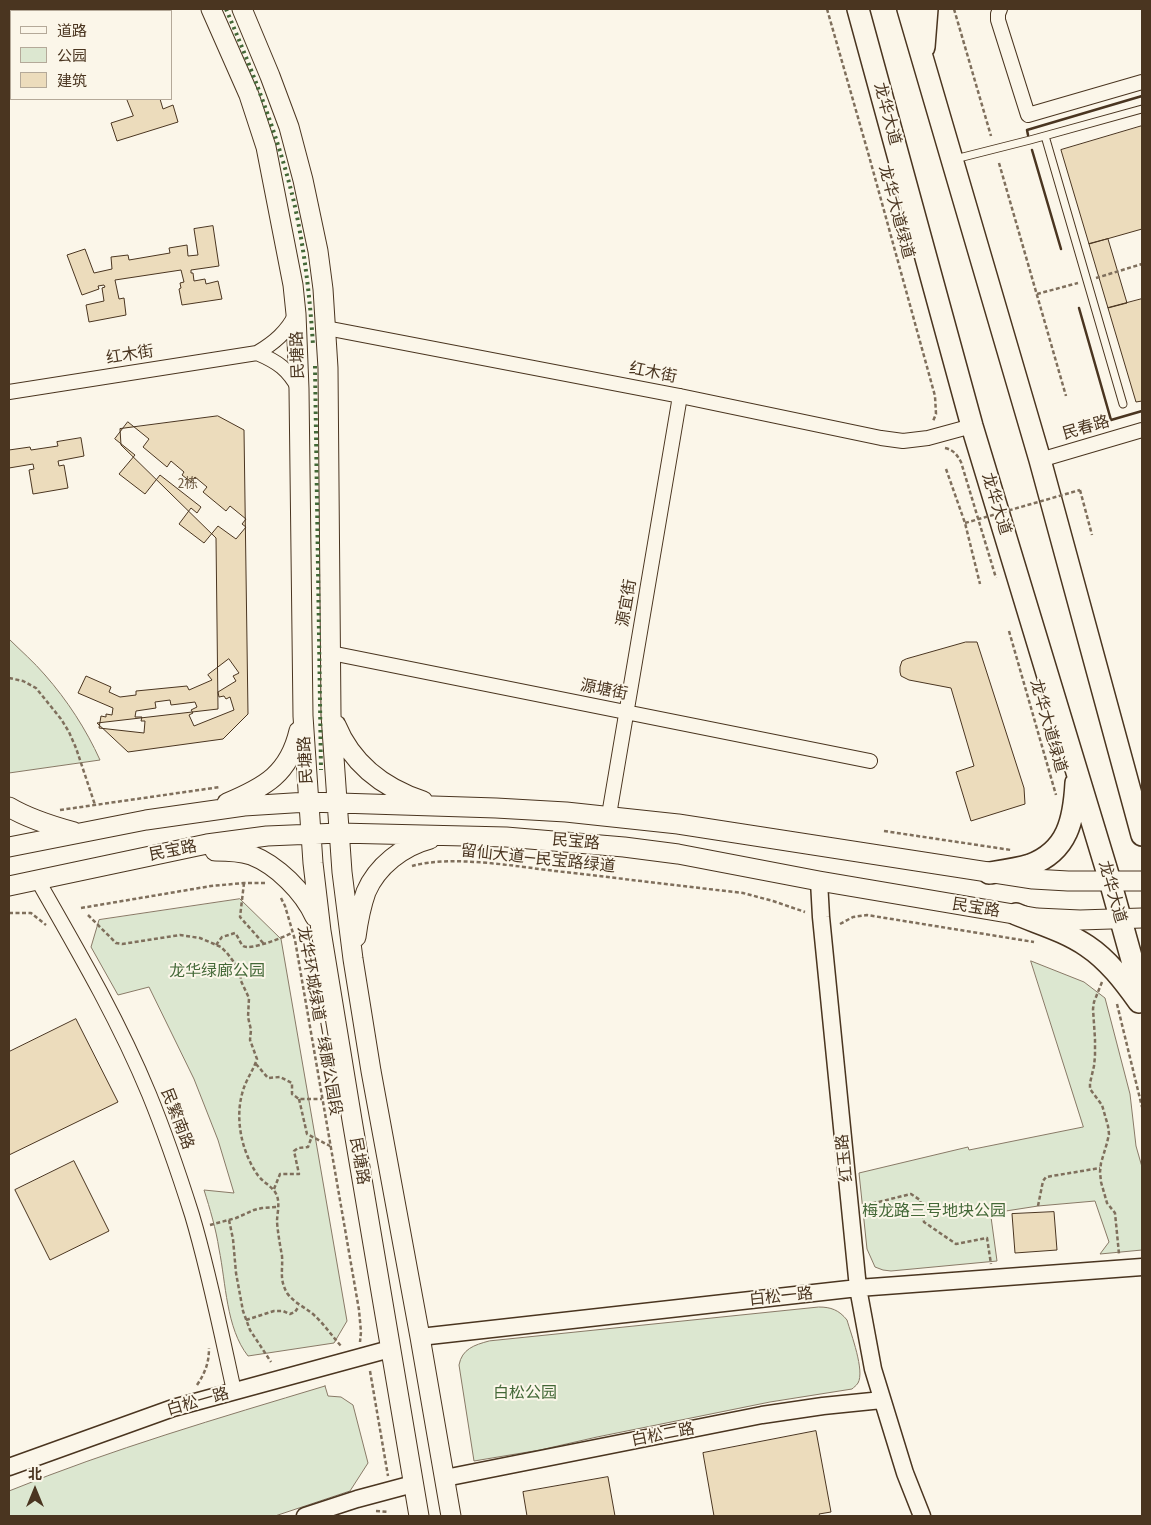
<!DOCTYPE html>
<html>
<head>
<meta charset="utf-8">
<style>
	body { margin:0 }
	#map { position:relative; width:1151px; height:1525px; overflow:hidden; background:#fbf6e9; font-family:"Fira Sans Condensed","Noto Sans SC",sans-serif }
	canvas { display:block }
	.frame { position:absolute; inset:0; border:10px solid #4a3520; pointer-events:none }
	.legend { position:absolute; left:10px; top:10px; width:162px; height:90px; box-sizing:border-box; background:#fbf6e9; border:1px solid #b4a999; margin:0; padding:6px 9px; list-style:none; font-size:15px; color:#4a3520 }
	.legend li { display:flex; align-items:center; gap:10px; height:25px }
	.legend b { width:25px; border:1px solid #b4a999 }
	.north { position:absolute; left:10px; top:1465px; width:50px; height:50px; -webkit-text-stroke:4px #fbf6e9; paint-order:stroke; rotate:0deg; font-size:14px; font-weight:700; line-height:20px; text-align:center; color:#4a3520 }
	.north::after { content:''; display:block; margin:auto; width:18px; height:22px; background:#4a3520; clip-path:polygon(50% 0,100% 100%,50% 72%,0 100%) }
</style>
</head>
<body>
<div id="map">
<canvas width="1151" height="1525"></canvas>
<div class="frame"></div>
<ul class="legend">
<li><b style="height:6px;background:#fbf6e9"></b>道路</li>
<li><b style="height:14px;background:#dce7d0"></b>公园</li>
<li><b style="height:14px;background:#ecdcbc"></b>建筑</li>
</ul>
<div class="north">北</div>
</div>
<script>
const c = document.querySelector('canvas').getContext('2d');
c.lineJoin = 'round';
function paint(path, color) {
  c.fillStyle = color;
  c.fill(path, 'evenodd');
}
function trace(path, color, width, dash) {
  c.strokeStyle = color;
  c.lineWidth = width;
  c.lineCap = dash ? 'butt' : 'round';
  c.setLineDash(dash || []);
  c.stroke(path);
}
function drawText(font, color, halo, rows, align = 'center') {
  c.font = font + ' "Fira Sans Condensed","Noto Sans SC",sans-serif';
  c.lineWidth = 4;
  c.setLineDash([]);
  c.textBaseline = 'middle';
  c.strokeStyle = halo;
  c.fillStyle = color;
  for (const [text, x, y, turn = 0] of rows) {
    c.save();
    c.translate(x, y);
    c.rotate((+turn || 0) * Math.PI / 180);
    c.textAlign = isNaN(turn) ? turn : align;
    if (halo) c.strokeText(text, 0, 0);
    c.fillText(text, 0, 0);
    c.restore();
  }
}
const green = new Path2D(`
	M 9,639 C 21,651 34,662 45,675 C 67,700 86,729 100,760 L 9,773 Z
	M 240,899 L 281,939 L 347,1321 L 334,1343 L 248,1356 C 226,1328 226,1283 219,1249 C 216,1229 210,1209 204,1190 L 234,1193 L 218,1140 L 194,1079 L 149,987 L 118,995 L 91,947 L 99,920 Z
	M 1031,961 L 1084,982 L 1105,998 L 1130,1094 L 1136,1146 L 1142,1167 L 1142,1250 L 1100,1254 L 1109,1242 L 1095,1201 L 1038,1206 L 993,1213 L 991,1217 L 997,1261 L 891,1271 L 883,1270 L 875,1267 L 867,1249 L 859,1173 L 968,1147 L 969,1150 L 1083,1127 Z
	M 819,1307 C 831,1307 839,1310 847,1320 C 851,1334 865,1371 858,1383 C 856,1386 854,1387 852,1389 L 770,1402 L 597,1437 L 540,1450 L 474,1461 L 459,1365 C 462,1349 474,1345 489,1341 Z
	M 325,1386 L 328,1396 L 341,1397 L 353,1405 L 368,1463 L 350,1491 L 275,1516 L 9,1516 L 9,1491 C 112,1449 219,1418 325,1386 Z`);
paint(green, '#dce7d0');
trace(green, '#887966', 1);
const building = new Path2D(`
	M 94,9 L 129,9 L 123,11 L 95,11 Z
	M 127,99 L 160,99 L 163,109 L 173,105 L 178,122 L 117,141 L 111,123 L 133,116 Z
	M 1142,126 L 1142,229 L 1089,244 L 1061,150 Z
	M 213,226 L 219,266 L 191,270 L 191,273 L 193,273 L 194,281 L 205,279 L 206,284 L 218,281 L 222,299 L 182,305 L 179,289 L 181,288 L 180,283 L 184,282 L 181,270 L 115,280 L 119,299 L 124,298 L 126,315 L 89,322 L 86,305 L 104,301 L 102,288 L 105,287 L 104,285 L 98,286 L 99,289 L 82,295 L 67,255 L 85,249 L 94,273 L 112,269 L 111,257 L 128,255 L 129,260 L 170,253 L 169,248 L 187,245 L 188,256 L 198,255 L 194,229 Z
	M 1108,239 L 1127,303 L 1108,308 L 1089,244 Z
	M 1142,299 L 1142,401 L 1136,402 L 1108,308 Z
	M 218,416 L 244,430 L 248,714 L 223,739 L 128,752 L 97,723 L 218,709 L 216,538 L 121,445 L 120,429 Z
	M 128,422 L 149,439 L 143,447 L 167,467 L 171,461 L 184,472 L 182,475 L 191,482 L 195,477 L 207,487 L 203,492 L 226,511 L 230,506 L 246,519 L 242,524 L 246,527 L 236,539 L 218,526 L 204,543 L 179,524 L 191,508 L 197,513 L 201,507 L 160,475 L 145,494 L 119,474 L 135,455 L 115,439 Z
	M 81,438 L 84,456 L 58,461 L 59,466 L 64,465 L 68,488 L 33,494 L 29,470 L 34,469 L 33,464 L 9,468 L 9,450 L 30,447 L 31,450 L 58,446 L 57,442 Z
	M 966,642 L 977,642 L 1024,788 L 1025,804 L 971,821 L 956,772 L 974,766 L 951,688 L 909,680 L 901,676 L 900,672 L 900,667 L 902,661 L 906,659 Z
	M 229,659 L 239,673 L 233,676 L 236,681 L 218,692 L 219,697 L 224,696 L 226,699 L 230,697 L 234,710 L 194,726 L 189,715 L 193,713 L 191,710 L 197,707 L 195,702 L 171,705 L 170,700 L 155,702 L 156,708 L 136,711 L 135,717 L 142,717 L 141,721 L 145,721 L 144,733 L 99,728 L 101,716 L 106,717 L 106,714 L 112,715 L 113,708 L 78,693 L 86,676 L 111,687 L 109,692 L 120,697 L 136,695 L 136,691 L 187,686 L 189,690 L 212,680 L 208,675 Z
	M 76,1019 L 118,1102 L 9,1155 L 9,1052 Z
	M 74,1161 L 109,1231 L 50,1260 L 15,1190 Z
	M 1054,1212 L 1057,1250 L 1015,1253 L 1012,1214 Z
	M 816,1431 L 831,1512 L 819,1514 L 820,1516 L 714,1516 L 703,1453 Z
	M 608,1477 L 615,1516 L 527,1516 L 523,1492 Z`);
paint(building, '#ecdcbc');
trace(building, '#4a3520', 1);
const service = new Path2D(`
	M 1045,136 L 1123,404
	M 955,159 L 1030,140 L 1142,109`);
const minor = new Path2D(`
	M 1000,9 L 998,14 L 998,20 L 1028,115 L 1142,82
	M 326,328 L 680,396 L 881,438 L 903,441 L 928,438 L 972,426
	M 257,353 C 278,362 288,369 299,389
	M 9,392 L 257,353 C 274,343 287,332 296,314
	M 1040,460 L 1142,430
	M 331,653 L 870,761
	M 609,815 L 680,396
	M 37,879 C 77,949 118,1019 149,1094 C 165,1133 179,1174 192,1215 C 209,1272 221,1332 234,1391`);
const tertiary = new Path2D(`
	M 819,881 L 821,917 L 858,1288 L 873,1369 L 905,1473 L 922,1516
	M 420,1337 L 858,1288 L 1142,1267
	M 9,1467 L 173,1408 L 390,1349
	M 445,1478 L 762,1415 L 823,1406 L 882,1400
	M 305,1516 L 357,1499 L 413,1484`);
const secondary = new Path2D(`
	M 211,9 L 249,95 L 266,147 L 293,285 L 296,314 L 299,389 L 303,716 L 313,863 L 321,931 L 352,1120 L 419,1516
	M 242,9 L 270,76 L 289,127 L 303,180 L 318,251 L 323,289 L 328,368 L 331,715 L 342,872 L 353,959 L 371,1071 L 420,1337 L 451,1516
	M 336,725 C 352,764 384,788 423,801
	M 227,803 C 265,787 289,774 299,731
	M 9,807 C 29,819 52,826 74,832
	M 9,847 L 146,820 L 244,806 L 308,802 L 496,808 L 566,812 L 678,824 L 1033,879 L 1068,881 L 1142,881
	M 215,851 C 227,851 239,851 251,855 C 277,865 304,892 315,917
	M 9,886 L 207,844 L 267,836 L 339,833 L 506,837 L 624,847 L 678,854 L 819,881 L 1037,918 L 1080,920 L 1142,918
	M 356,937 C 358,922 361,906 366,892 C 377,866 403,846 430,839`);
const primary = new Path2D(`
	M 858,9 L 972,426 L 1110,881 L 1142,996
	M 908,9 L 1040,460 L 1142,835
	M 924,47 L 927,9
	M 989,873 C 1002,871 1017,869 1030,865 C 1068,851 1074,819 1076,783
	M 1016,914 C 1040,924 1065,931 1087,946 C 1108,960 1124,981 1139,1002`);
trace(service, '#4a3520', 9);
trace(minor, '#4a3520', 16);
trace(tertiary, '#4a3520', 19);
trace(secondary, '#4a3520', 21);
trace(primary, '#4a3520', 24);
trace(new Path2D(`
	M 827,9 L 869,156 L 935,396 L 936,414 L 933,421
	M 954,9 L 991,136
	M 999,163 L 1066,396
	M 1096,278 L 1142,264
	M 1037,294 L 1078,283
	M 945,448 C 954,450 957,455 961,462 L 996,578
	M 946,469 L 965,523 L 980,584
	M 1080,490 L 1092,535
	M 1009,631 L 1056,795
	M 9,678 L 23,681 L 36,688 L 61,719 L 69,732 L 76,748 L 95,805
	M 60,810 L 220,787
	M 884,831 L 1011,850
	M 412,866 C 451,855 514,866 555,871 C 618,878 680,886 743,893 L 773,901 L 805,912
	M 244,883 L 240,917 L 264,944
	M 281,898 L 285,906 L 295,940 L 359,1310 L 361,1332 L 360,1342
	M 81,908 L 211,886 L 244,883 L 266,883
	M 9,913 L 31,913 L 46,925
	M 88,915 L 116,943 L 122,944 L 180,935 L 200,938 L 221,947 L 227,953 L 240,970 L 241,981 L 249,998 L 248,1017 L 251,1030 L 250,1040 L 257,1059 C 253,1071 245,1081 242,1094 C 235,1120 242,1152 257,1174 C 263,1183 274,1187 277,1196 C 280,1204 277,1214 277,1222 C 278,1234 280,1245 282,1256 C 283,1270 279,1279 287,1293 C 294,1303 305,1307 314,1315 C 324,1324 332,1336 341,1346
	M 840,924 L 853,917 L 867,915 L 1034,942
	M 216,945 L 222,937 L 235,933 C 238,936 240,943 243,946 C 250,951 284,937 292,933
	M 1102,982 L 1094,1002 L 1093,1009 L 1095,1039 L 1095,1056 L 1094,1066 L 1090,1083 L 1090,1089 L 1102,1105 L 1108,1126 L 1109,1134 L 1107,1143 L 1101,1163 L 1100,1172 L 1101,1182 L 1107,1203 L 1115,1213 L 1119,1254
	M 1117,1004 L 1142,1107
	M 256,1064 L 268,1078 L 280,1077 L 292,1083 L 292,1094 L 299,1099 L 322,1099
	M 299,1099 L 307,1134 L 330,1146
	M 274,1189 L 280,1174 L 299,1174 L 294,1151 L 298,1148 L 308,1147 L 312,1136
	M 866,1205 L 911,1194 L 920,1200 L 924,1222 L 956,1244 L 987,1238 L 991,1264
	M 1038,1206 L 1043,1181 L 1046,1177 L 1100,1168
	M 229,1220 L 233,1239 L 236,1273 L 243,1311 L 250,1330 L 271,1362
	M 210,1225 L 236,1218 L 254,1210 L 262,1208 L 278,1207
	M 246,1320 L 274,1311 L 283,1311 L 290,1314 L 295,1312 L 299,1306
	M 370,1371 L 388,1476
	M 197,1385 C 205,1373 209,1363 209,1348
	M 376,1511 L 389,1512`), '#7f6f5c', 2.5, [4, 2.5]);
trace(service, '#fbf6e9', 7);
trace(minor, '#fbf6e9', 14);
trace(tertiary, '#fbf6e9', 16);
trace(secondary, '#fbf6e9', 19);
trace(primary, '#fbf6e9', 21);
trace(new Path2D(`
	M 965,523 L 1080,490`), '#7f6f5c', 2.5, [4, 2.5]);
trace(new Path2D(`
	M 226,9 C 252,70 277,133 293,198 C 304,245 310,297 313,345
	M 315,366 L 321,770`), '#436837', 4, [2.5, 4]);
trace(new Path2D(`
	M 1028,135 L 1027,130 L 1142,96
	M 1032,150 L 1061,249
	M 1079,308 L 1111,420 L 1142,411`), '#4a3520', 2.5);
drawText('14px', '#725f47', null, [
	["2栋",188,484]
]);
drawText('16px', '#4a3520', '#fbf6e9', [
	["龙华大道",887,114,75],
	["龙华大道绿道",896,212,75],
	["红木街",130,355,-9],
	["民塘路",298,355,-92],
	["红木街",653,373,11],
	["民春路",1086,428,-16],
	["龙华大道",996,504,73],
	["源宜街",627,603,-80],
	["源塘街",604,690,11],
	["龙华大道绿道",1048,726,74],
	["民塘路",306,760,-93],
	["民宝路",576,842,5],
	["民宝路",173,851,-11],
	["留仙大道—民宝路绿道",538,859,6],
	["龙华大道",1112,892,74],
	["民宝路",976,908,9],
	["龙华环城绿道－绿廊公园段",319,1021,80],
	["民繁南路",177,1119,69],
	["红玉路",845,1158,-96],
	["民塘路",359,1161,80],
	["白松一路",781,1297,-6],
	["白松一路",198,1402,-16],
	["白松二路",663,1435,-11]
]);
drawText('16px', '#436837', '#fbf6e9', [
	["龙华绿廊公园",217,972],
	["梅龙路三号地块公园",934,1212],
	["白松公园",525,1394]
]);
</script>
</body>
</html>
